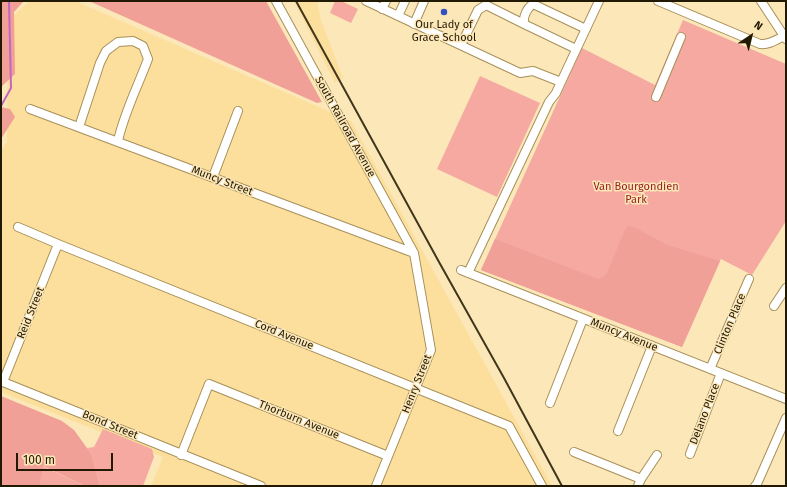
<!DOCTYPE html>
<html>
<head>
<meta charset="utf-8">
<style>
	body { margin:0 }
	#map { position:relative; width:787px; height:487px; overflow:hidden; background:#fce7b9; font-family:"Fira Sans",sans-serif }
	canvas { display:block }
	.frame { position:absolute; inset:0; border:2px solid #221903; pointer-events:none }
	.north { position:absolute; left:731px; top:16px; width:40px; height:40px; -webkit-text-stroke:3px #fce7b9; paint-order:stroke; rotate:35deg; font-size:11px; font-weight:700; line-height:16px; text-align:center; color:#221903 }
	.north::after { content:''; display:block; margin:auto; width:14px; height:18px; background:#221903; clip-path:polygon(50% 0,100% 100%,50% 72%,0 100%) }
	.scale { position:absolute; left:16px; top:453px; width:97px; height:18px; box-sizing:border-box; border:2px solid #221903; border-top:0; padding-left:5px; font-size:12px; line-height:14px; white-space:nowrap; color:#221903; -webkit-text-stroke:3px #fce7b9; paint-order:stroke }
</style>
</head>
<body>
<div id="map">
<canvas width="787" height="487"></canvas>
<div class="frame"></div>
<div class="north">N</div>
<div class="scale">100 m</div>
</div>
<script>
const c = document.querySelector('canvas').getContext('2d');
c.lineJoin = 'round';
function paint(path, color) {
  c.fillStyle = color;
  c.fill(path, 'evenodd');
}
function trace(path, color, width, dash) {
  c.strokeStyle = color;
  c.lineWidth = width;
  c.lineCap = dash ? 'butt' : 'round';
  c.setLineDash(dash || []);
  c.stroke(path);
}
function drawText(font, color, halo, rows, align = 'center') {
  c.font = font + ' "Fira Sans",sans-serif';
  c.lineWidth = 3;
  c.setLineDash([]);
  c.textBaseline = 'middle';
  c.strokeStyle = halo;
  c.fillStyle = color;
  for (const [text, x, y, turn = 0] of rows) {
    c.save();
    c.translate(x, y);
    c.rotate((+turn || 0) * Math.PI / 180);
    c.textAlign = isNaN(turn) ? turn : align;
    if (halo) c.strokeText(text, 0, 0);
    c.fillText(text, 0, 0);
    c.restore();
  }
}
paint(new Path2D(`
	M 30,1 L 75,1 L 351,121 L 552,486 L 151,486 L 163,457 L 1,392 L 1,151 L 7,142 L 8,20 Z
	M 294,1 L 317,1 L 321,20 L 343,78 L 335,83 Z`), '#fcdf9d');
paint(new Path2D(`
	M 335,1 L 341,1 L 358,9 L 351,23 L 330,13 Z
	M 683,20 L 786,64 L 786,221 L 752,275 L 721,259 L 682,347 L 481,270 L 582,48 L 655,85 Z
	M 480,76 L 540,103 L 497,197 L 437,169 Z
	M 103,429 L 152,449 L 154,457 L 143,486 L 100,486 L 92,455 L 87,448 L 94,447 Z
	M 42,466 L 83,485 L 94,486 L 44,486 L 40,484 Z`), '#f5a9a0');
paint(new Path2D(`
	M 1,1 L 24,1 L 14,12 L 15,74 L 1,87 Z
	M 89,1 L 266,1 L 322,102 L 317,103 Z
	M 1,107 L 10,109 L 15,117 L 1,139 Z
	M 628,226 L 636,228 L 667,245 L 720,261 L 682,347 L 481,270 L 495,239 L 598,279 L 603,277 L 607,273 L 624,232 Z
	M 1,396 L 62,421 L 74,430 L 92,455 L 100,486 L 83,485 L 43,466 L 40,484 L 44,486 L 1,486 Z`), '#f0a097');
trace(new Path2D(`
	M 1,106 L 11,88 L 9,1`), '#c167c1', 2);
const minor = new Path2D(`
	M 276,1 L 414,253 L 431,350 L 376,486
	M 366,1 L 520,73 L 533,71 L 561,82 L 599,1
	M 658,1 L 760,44 C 769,45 776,40 784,36
	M 761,1 L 786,39
	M 382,9 L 386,1
	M 398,16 L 405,1
	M 414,24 L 424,1
	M 461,45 L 478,10 L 486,5 L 524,24
	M 576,49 L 524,24 C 523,16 527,8 533,4 L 586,29
	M 656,97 L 681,37
	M 30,109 L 414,253
	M 79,127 L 100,63 L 106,51 L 118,42 L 133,41 L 143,46 L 148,59 C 138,86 124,113 118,141
	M 213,177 L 238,111
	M 18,227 L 58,244 L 509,426 L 542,486
	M 58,244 L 3,382 L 261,486
	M 461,270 L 786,399
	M 468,273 L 549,102 L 556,93 L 561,82
	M 774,306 L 786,288
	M 710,369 L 749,279
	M 550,403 L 583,319
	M 618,431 L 652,346
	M 574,452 L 641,479
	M 690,454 L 721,373
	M 181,455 L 209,384 L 388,456
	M 638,486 L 641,479 L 657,455
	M 755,486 L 757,484 L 786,418`);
trace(minor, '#a79058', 10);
trace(minor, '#fff', 8);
trace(new Path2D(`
	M 296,1 L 439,262 L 504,378 L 562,486`), '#40361c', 2);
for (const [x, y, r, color] of [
	[444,12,4,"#304fc0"]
]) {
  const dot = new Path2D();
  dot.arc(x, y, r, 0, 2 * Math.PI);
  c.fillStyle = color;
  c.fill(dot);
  trace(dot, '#fce7b9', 1.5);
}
drawText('11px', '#221903', '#fce7b9', [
	["Our Lady of",444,25],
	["Grace School",444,38]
]);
drawText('11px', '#221903', '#fce7b9', [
	["South Railroad Avenue",345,127,61],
	["Muncy Street",222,181,21],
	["Reid Street",31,313,-68],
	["Clinton Place",730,324,-67],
	["Cord Avenue",284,335,22],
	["Muncy Avenue",624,335,22],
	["Henry Street",417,384,-68],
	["Delano Place",705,414,-69],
	["Thorburn Avenue",299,420,22],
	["Bond Street",110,425,22]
]);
drawText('11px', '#97221f', '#fce7b9', [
	["Van Bourgondien",636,187],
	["Park",636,200]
]);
</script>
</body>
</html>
